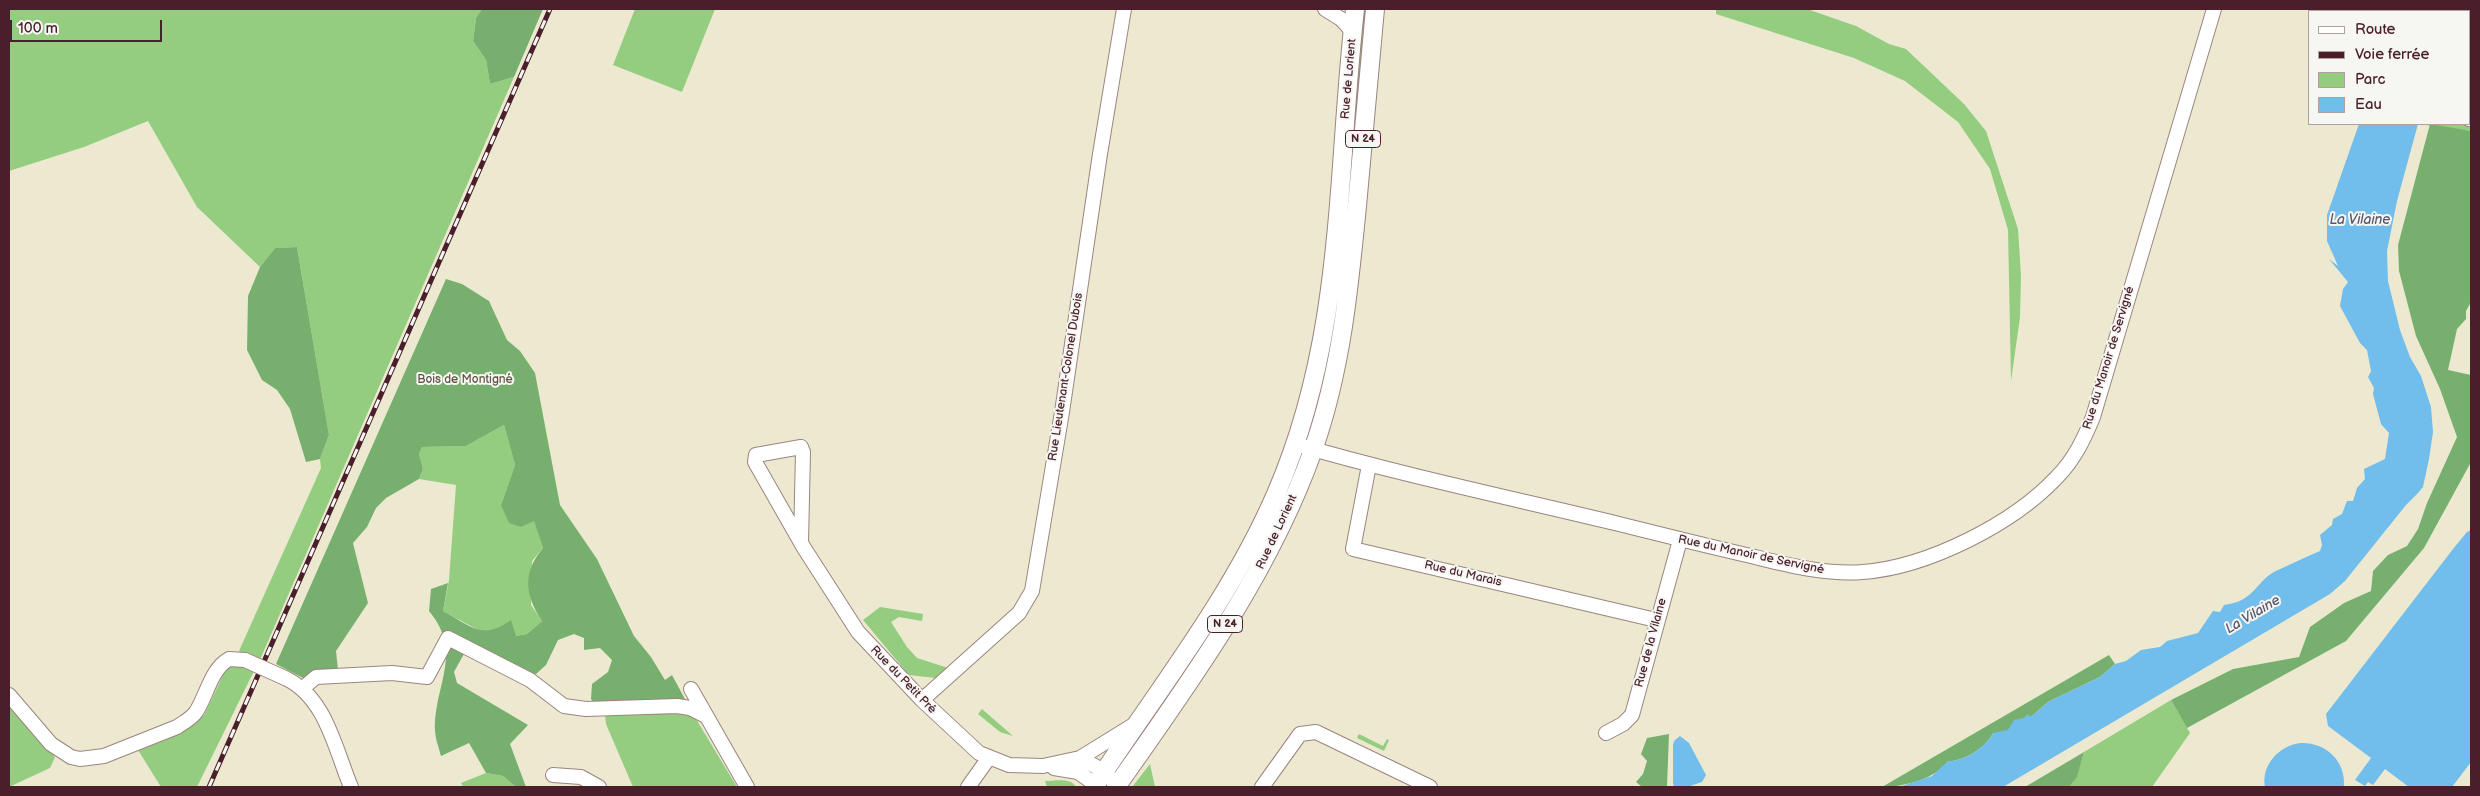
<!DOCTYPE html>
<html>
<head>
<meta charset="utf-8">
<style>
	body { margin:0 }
	#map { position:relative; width:2480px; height:796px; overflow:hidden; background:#ede9d1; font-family:"Balsamiq Sans",sans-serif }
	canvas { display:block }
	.frame { position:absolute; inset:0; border:10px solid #4a1f2b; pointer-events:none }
	.legend { position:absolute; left:2308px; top:10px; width:162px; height:115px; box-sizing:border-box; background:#f6f6f2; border:1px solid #b1a0a2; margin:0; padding:6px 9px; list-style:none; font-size:15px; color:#4a1f2b }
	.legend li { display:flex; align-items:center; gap:10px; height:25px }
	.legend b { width:25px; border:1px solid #b1a0a2 }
	.scale { position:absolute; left:10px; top:20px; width:152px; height:22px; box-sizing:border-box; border:2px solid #4a1f2b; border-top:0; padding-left:6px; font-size:15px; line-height:18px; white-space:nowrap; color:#4a1f2b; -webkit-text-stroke:4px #f6f6f2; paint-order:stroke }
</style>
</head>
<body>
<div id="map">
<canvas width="2480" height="796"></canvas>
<div class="frame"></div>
<ul class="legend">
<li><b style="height:6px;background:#fff"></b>Route</li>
<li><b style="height:6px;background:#4a1f2b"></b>Voie ferrée</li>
<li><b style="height:14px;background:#94cd80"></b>Parc</li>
<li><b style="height:14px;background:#71bdeb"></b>Eau</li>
</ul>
<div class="scale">100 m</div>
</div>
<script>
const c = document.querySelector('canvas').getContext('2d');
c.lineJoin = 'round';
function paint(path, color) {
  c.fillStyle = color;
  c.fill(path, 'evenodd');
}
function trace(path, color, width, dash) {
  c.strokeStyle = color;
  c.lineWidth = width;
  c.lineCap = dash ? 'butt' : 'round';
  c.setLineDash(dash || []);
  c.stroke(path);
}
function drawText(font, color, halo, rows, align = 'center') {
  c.font = font + ' "Balsamiq Sans",sans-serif';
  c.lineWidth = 4;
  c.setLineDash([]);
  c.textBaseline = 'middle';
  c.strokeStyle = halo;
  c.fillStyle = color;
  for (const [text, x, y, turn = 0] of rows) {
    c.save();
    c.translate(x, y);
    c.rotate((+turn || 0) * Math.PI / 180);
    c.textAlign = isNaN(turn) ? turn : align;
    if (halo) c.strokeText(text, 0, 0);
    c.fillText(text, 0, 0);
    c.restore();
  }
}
paint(new Path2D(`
	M 9,9 L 482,9 L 476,18 L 473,41 L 486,60 L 490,84 L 514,77 L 259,662 L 246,657 L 239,651 L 321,468 L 320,459 L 329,435 L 297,247 L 275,248 L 260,267 L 197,207 L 148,121 L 84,147 L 9,171 Z
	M 635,9 L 715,9 L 682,92 L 613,65 Z
	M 1716,9 L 1807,9 L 1856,26 L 1889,44 L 1906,49 L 1964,104 L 1986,131 L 2018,229 L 2021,276 L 2020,317 L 2011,381 L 2008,230 L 1990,169 L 1958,122 L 1905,81 L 1854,58 L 1716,14 Z
	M 2453,9 L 2471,9 L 2471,63 L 2469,61 L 2469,11 L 2452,11 Z
	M 1362,18 L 1369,27 L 1347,231 L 1344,231 Z
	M 2469,87 L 2471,88 L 2471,131 L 2418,124 L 2469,124 Z
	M 504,425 L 515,465 L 501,505 L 534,520 L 543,548 L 532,561 L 531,605 L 542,621 L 527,634 L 516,636 L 497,630 L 480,631 L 443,611 L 449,580 L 456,485 L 419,479 L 423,469 L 419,454 L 422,447 L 466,446 Z
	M 880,607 L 923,614 L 922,621 L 899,617 L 891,622 L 907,647 L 917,658 L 948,668 L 935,678 L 909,675 L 863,620 Z
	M 237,663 L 255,669 L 197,787 L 161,787 L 138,750 L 185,730 L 204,715 L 227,667 Z
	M 2171,700 L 2190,733 L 2152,787 L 2069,787 L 2077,776 L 2084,752 Z
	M 9,703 L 55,757 L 50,768 L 9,787 Z
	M 982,709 L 1013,736 L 1000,732 L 978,714 Z
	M 693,714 L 737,787 L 633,787 L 606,724 L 605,716 Z
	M 1359,734 L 1383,746 L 1387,739 L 1389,740 L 1384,751 L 1357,738 Z
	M 1150,764 L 1155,787 L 1132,787 Z
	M 486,773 L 503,776 L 516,787 L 463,787 L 461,783 Z
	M 1045,781 C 1055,781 1071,777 1076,787 L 1047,787 Z`), '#94cd80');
paint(new Path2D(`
	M 482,9 L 543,9 L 514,77 L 490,84 L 486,60 L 473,41 L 476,18 Z
	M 2430,124 L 2471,131 L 2471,302 L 2466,311 L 2466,319 L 2457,329 L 2448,370 L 2471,375 L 2471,462 L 2424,548 L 2346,641 L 2187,728 L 2171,700 L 2233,669 L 2299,657 L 2310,627 L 2344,603 L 2371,591 L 2373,571 L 2388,555 L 2407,546 L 2418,529 L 2427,503 L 2457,437 L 2440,389 L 2416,336 L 2399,271 L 2398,245 Z
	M 297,247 L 329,435 L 320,459 L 306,462 L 290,409 L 277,390 L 262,380 L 247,350 L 248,296 L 260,267 L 275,248 Z
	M 446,279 L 462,284 L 489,301 L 507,340 L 520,351 L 535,373 L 560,505 L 597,559 L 634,636 L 651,657 L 665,680 L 672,675 L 693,714 L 605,716 L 591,699 L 592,684 L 608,672 L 612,660 L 600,648 L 584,650 L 584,638 L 574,634 L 558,640 L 546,665 L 536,674 L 522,672 L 465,652 L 454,672 L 457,683 L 528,725 L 510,744 L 526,787 L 516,787 L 503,776 L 486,773 L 469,743 L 441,756 C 439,748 435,738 435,730 C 434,685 464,653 429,611 L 431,589 L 448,583 L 443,611 C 471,626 482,641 511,620 L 516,636 L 527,634 L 542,621 C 525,595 522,573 543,548 L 534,521 L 521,527 L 509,523 L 501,505 L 515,465 L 504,425 L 466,446 L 422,447 L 419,454 L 423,469 L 419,479 L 386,498 L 376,508 L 367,527 L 353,543 L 368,603 L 336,651 L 338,670 L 320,670 L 303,678 L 276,664 Z
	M 2109,655 L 2115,664 L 2100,677 L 2048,702 L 2031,717 L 2024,718 L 2004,733 L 1993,733 C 1987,747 1963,762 1948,761 C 1936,779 1903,787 1882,787 Z
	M 1669,734 L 1667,787 L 1642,787 L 1636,782 L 1643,774 L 1647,761 L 1641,754 L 1647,738 Z
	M 2084,752 L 2077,777 L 2069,787 L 2025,787 Z`), '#77b06e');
paint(new Path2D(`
	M 2385,9 L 2455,9 L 2454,11 L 2386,11 Z
	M 2359,124 L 2418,124 L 2397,201 L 2387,251 L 2388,281 L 2400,330 L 2410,357 L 2421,376 L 2431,407 L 2433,432 L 2429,459 L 2423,487 L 2418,493 L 2406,505 L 2345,581 L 2330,594 L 2003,787 L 1899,787 L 1932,776 L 1948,761 C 1963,762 1987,747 1993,733 L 2008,730 L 2014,720 L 2024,718 L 2028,714 L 2031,717 L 2048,702 L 2100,677 L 2115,664 L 2126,661 L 2141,650 L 2160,647 L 2167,641 L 2198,633 L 2213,611 L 2220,612 L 2224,605 C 2257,601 2255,580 2278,570 C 2292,564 2305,557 2320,551 L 2322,545 L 2320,535 L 2332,525 L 2333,519 L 2342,514 L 2347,501 L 2353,501 L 2357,488 L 2365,479 L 2364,469 L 2385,459 L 2389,433 L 2381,424 L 2373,394 L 2374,388 L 2368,377 L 2371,371 L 2367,350 L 2360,343 L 2340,306 L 2343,289 L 2348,282 L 2329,259 L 2338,266 L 2327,241 L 2327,215 Z
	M 2471,530 L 2471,762 L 2452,787 L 2409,787 L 2385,769 L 2373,785 L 2368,782 L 2365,786 L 2355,780 L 2371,758 L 2328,726 L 2326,714 L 2453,549 L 2467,532 Z
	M 1680,736 L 1689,743 L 1706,775 L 1702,782 L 1687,787 L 1674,787 L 1673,783 L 1673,745 L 1674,741 Z
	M 2300,743 C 2326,742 2346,761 2344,787 L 2265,787 C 2261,765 2279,746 2300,743 Z`), '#71bdeb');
const minor = new Path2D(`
	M 1325,9 L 1341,19 L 1353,32
	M 2469,119 L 2471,119
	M 1295,444 C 1402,475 1511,498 1619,524 C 1663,535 1707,546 1751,556 C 1788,565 1825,575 1863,572 C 1928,567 2013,524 2057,477 C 2074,460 2084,439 2093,417 L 2214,9
	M 1369,465 L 1353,549 L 1656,620
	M 801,542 L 803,452 L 801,447 L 756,455 L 755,462 L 804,548 L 858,632 L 922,700 L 979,753 L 1009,765 L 1043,766 L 1080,758 L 1135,724
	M 285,678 C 326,697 335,749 351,787
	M 303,688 L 316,677 L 392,673 L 427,677 L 448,638 L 530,680 L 564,706 L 586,709 L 677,706 L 690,708 L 704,715
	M 691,689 L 747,787
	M 9,695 L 51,744 L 71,757 L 80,759 L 104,756 L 177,727 C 184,722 191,719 196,712 C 207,695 211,669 229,659 L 245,660
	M 922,700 L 1019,613 L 1032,591 L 1062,412 L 1100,154 L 1124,9
	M 1606,733 L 1623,724 L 1632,715 L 1680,540
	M 1080,758 L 1104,771 L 1118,787
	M 1054,768 L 1078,772 L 1099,787
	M 553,775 L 581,777 L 599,787
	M 968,787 L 988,759
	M 1262,787 L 1300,734 L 1316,732 L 1430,787`);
const major = new Path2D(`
	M 1094,787 C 1157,691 1230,600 1276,494 C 1345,335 1336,176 1355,9
	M 1116,787 C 1190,682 1270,572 1313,450 C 1341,371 1349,289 1357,206 C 1363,140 1369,74 1375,9`);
trace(minor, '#9c847e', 16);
trace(major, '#9c847e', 20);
trace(minor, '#fff', 14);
trace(major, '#fff', 18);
const rail = new Path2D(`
	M 209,787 L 550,9`);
trace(rail, '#4a1f2b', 5);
trace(rail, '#f6f6f2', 3, [9]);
const minorBridge = new Path2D(`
	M 245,660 L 285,678`);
trace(minorBridge, '#9c847e', 16, []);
trace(minorBridge, '#fff', 14);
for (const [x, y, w] of [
	[1363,139,35],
	[1225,624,35]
]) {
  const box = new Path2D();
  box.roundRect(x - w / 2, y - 8.5, w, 17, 4);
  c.fillStyle = '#f6f6f2';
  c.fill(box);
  trace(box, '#4a1f2b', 1);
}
drawText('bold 11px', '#4a1f2b', null, [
	["N 24",1363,139],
	["N 24",1225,624]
]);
drawText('12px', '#4a1f2b', '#f6f6f2', [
	["Rue de Lorient",1349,79,-85],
	["Rue du Manoir de Servigné",2109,358,-73],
	["Rue Lieutenant-Colonel Dubois",1066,377,-81],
	["Rue de Lorient",1277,532,-65],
	["Rue du Manoir de Servigné",1751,555,12],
	["Rue du Marais",1463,574,13],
	["Rue de la Vilaine",1651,643,-75],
	["Rue du Petit Pré",903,680,46]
]);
drawText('12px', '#605344', '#f6f6f2', [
	["Bois de Montigné",465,380]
]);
drawText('italic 14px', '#58566e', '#f6f6f2', [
	["La Vilaine",2360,220],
	["La Vilaine",2253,615,-31]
]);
</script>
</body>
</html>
